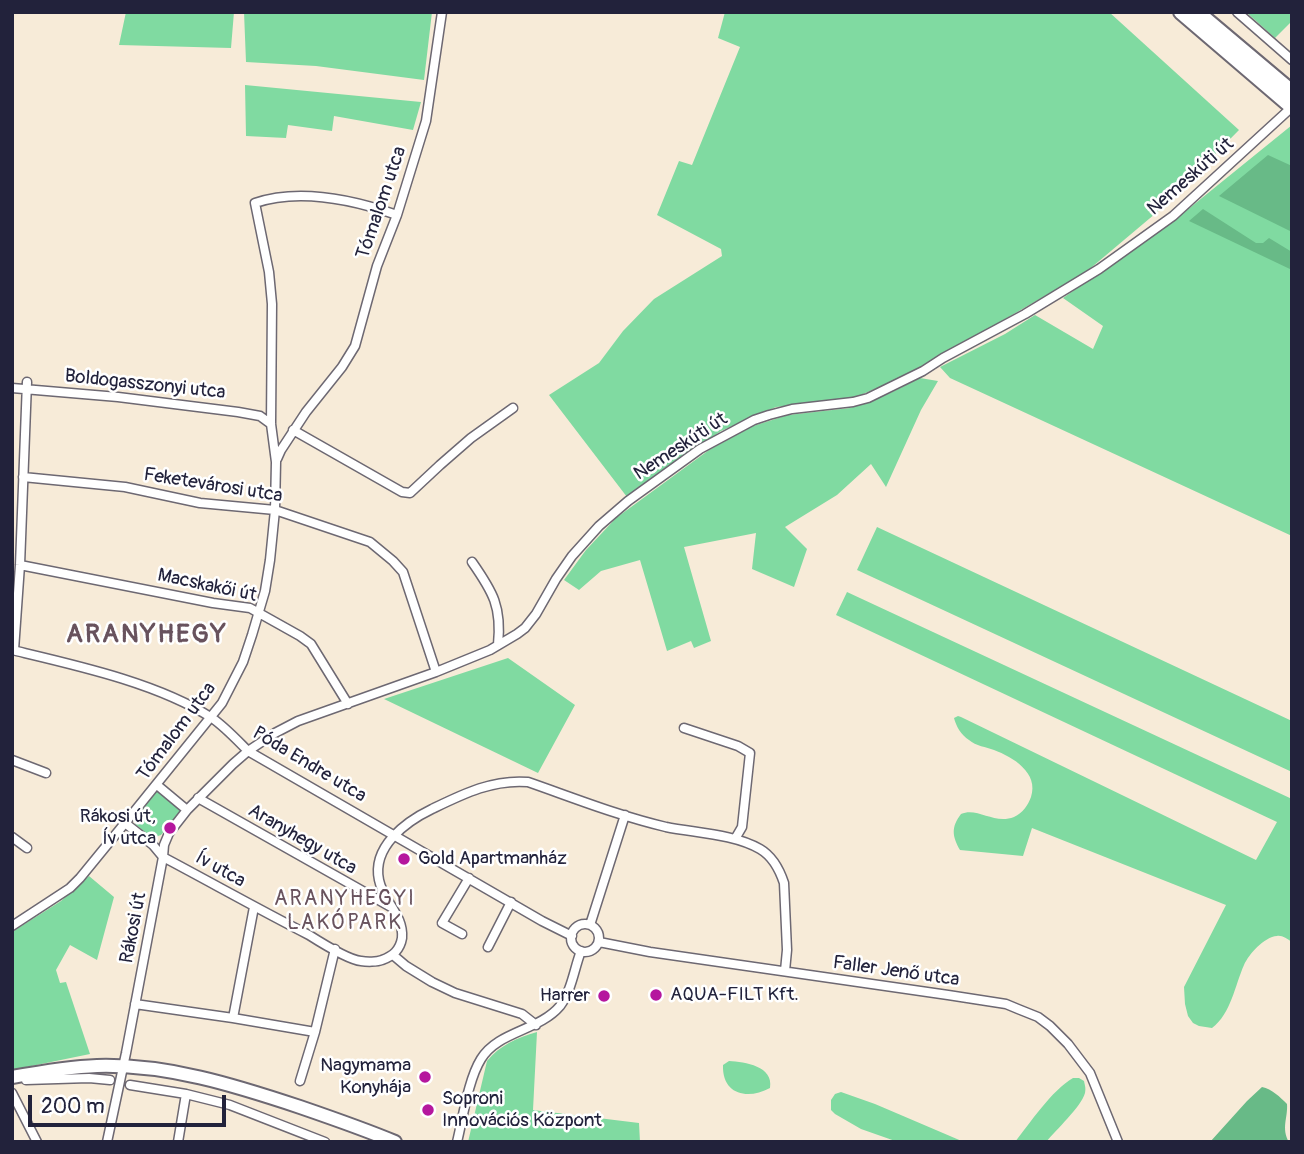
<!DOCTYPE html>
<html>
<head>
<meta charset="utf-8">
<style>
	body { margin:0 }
	#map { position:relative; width:1304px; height:1154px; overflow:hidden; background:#f7ebd8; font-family:Pangolin,sans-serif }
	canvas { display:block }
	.frame { position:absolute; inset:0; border:14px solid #22223b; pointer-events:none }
	.scale { position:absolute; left:28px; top:1095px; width:198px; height:32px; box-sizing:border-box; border:4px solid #22223b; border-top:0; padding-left:9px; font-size:21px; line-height:24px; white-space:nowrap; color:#22223b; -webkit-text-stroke:5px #fff; paint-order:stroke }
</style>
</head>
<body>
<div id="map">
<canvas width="1304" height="1154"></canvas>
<div class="frame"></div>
<div class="scale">200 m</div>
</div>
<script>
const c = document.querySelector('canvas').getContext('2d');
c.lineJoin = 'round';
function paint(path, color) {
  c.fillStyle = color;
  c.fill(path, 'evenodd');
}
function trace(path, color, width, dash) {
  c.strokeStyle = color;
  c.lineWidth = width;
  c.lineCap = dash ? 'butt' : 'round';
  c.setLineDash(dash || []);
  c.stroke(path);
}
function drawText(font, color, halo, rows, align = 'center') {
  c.font = font + ' Pangolin,sans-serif';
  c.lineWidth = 5;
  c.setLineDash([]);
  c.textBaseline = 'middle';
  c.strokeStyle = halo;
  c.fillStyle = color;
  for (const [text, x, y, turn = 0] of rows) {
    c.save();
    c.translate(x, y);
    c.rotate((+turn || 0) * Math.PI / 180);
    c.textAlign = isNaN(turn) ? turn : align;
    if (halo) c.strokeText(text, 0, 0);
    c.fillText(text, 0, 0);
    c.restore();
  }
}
paint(new Path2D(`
	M 126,12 L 234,12 L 231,48 L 119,45 Z
	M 244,12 L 432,12 L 424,80 L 316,66 L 246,62 Z
	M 725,12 L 1109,12 L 1239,130 L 1162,208 L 1086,272 L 914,372 L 849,400 L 776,407 L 721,431 L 627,497 L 549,395 L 599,363 L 623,331 L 654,299 L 722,256 L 721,249 L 657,215 L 679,161 L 692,165 L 740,47 L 718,38 Z
	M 1246,12 L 1292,12 L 1292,21 L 1275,38 Z
	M 245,85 L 421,102 L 413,130 L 334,116 L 332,131 L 288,125 L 286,138 L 246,136 Z
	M 1292,125 L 1292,536 L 950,378 L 940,367 L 1005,334 L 1035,315 L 1093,349 L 1103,326 L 1063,298 L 1176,219 Z
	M 920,378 L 938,381 L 921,410 L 886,487 L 871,464 L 837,495 L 785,527 L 807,549 L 794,587 L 752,569 L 756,533 L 684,547 L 711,641 L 694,648 L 691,641 L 667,651 L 640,560 L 601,571 L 579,590 L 564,580 L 586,550 L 616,518 L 709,450 L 753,426 L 788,415 L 850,408 L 890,393 Z
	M 877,527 L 1292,721 L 1292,772 L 857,570 Z
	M 847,592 L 1292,799 L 1292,942 C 1287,939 1282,935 1277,936 C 1264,937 1249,954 1244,965 C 1235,985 1231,1014 1212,1028 L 1199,1026 L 1193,1023 L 1188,1016 L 1185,1004 L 1184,987 L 1226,905 L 1032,828 L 1023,856 L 960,850 C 952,836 951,827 961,814 C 978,807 994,825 1014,817 C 1023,813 1028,805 1031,797 C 1039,773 1013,757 994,750 C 986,747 976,746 969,740 C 961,735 956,726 954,718 L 958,716 L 961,717 L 1256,860 L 1277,822 L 836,615 Z
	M 508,658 L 575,705 L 538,773 L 384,699 Z
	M 157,791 L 181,811 L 161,835 L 152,838 L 135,824 L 136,818 Z
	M 89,876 L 114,897 L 97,960 L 70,945 L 56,970 L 60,983 L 66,982 L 90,1054 L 12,1070 L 12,932 L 61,901 Z
	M 537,1032 L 533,1110 L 639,1123 L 640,1142 L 468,1142 L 487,1061 C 500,1045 517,1038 537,1032 Z
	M 729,1061 C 745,1062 774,1066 770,1088 C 748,1100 722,1095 723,1065 Z
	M 1073,1078 L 1079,1078 L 1084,1081 C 1085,1086 1086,1088 1085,1093 C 1081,1107 1056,1130 1046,1142 L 1015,1142 C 1030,1123 1052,1090 1073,1078 Z
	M 841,1092 L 875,1104 L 964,1142 L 898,1142 L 861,1129 L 835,1114 L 831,1110 L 831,1100 L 835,1094 Z`), '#80daa1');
paint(new Path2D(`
	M 1268,155 L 1292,166 L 1292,232 L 1219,196 Z
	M 1203,209 L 1256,243 L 1263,243 L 1269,238 L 1292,252 L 1292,270 L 1189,221 Z
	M 1262,1087 C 1272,1089 1280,1097 1287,1104 C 1288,1118 1281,1128 1289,1142 L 1210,1142 L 1247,1101 Z`), '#68ba87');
const street = new Path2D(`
	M 1237,12 L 1292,60
	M 12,388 L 118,397 L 238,412 L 260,416 L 271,424
	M 293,430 L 402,492 L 410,493 L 440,465 L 471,438 L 513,408
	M 277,459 L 281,450 L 306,412 L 342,367 L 355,346 L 377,266 L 397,215 L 426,121 L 442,12
	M 23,477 L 125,487 L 200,503 L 275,510 L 370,542 L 393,561 L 403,572 L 436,672
	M 472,562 C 493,592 502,607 498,645
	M 20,565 L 213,603 L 250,608 L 300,636 L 311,644 L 348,704
	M 12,650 C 75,665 158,683 212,718 C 225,727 237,740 248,751 L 542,921 L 572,936
	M 14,650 L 20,565 L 27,382
	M 684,728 L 738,746 L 750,753 L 742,827 L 735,839
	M 12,760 L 46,773
	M 157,785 L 187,810
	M 198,798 L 391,907
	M 125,823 L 153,845 L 163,857 C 212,883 260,910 309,935 C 320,942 349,960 361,961 C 367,962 377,962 382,960 C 393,956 400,950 402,938 C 404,915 383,901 379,880 C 372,847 405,822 432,809 C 463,794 493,779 528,782 C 574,798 619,816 666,827 C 696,833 734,834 760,849 C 772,856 780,871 784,883 L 787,950 L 785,971
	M 12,837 L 27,848
	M571 938a14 14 0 1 1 28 0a14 14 0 1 1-28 0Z
	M 590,925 L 625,815
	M 12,926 L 70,888 L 80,878 L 125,823 L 222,703 L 243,662 L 252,635 L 265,591 L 270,560 L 275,510 L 276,462 L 271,424 L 272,304 L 269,272 L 255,203 C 299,188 354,200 397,215
	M 462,934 L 442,923 L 469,878
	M 599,942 L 650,952 L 948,995 L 1006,1004 L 1018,1009 L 1038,1017 L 1050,1026 L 1068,1044 L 1090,1073 L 1118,1142
	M 488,947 L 511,902
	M 393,955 L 406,966 L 432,982 L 455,993 L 522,1014 L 536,1025
	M 135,1004 L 233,1018 L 315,1032
	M 233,1018 L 254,907
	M 26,1080 L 89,1078 L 110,1080
	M 300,1081 L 315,1032 L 335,949
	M 130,1085 L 186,1094 L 230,1105 L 325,1142
	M 12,1093 L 37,1142
	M 107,1142 L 126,1053 L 163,857 L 164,845 L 169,833 L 187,810 L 233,764 L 248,751 L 275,733 L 298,721 L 436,672 L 490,650 L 517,634 L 525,628 L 536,614 L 556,579 L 572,556 L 599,526 L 628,501 L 700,449 L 754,420 L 769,415 L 792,409 L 853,402 L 868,398 L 923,371 L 943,358 L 1025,314 L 1099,269 L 1173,216 L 1292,107
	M 178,1142 L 186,1094
	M 457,1142 C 463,1118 468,1080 481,1059 C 498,1031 539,1031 560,1006 C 572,990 574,969 581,951`);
const primary = new Path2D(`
	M 12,1077 C 40,1072 69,1067 97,1066 C 167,1064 234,1085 300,1107 C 332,1118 364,1129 395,1142`);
const highway = new Path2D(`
	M 1181,12 L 1292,107
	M 1197,12 L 1292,92`);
trace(street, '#6d6872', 11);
trace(primary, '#6d6872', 16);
trace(highway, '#6d6872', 18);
trace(street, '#fff', 8);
trace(primary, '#fff', 12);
trace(highway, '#fff', 14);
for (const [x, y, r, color] of [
	[170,828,7,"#b5179e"],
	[404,859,7,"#b5179e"],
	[656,995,7,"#b5179e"],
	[604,996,7,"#b5179e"],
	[425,1077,7,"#b5179e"],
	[428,1110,7,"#b5179e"]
]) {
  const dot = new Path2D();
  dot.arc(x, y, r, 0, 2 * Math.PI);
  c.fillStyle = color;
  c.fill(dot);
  trace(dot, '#fff', 2.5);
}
drawText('19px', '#22223b', '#fff', [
	["Nemeskúti út",1191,177,-41],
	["Tómalom utca",382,203,-71],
	["Boldogasszonyi utca",145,385,6],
	["Nemeskúti út",681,447,-33],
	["Feketevárosi utca",213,486,9],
	["Macskakői út",207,586,12],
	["Tómalom utca",177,732,-53],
	["Póda Endre utca",309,765,31],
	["Aranyhegy utca",302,840,30],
	["Ív utca",220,870,29],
	["Rákosi út",134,928,-79],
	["Faller Jenő utca",896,972,8]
]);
drawText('19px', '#22223b', '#fff', [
	["Rákosi út,",156,817],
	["Ív utca",156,839],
	["Gold Apartmanház",418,859,"left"],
	["AQUA-FILT Kft.",670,995,"left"],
	["Harrer",590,996],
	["Nagymama",411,1066],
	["Konyhája",411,1088],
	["Soproni",442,1099,"left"],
	["Innovációs Központ",442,1121,"left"]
], 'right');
c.letterSpacing = '2px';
drawText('21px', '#68525d', '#fff', [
	["ARANYHEGYI",345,900],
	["LAKÓPARK",345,924]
]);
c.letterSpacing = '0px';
c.letterSpacing = '2px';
drawText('bold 26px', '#68525d', '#fff', [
	["ARANYHEGY",147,635]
]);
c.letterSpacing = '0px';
</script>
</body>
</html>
